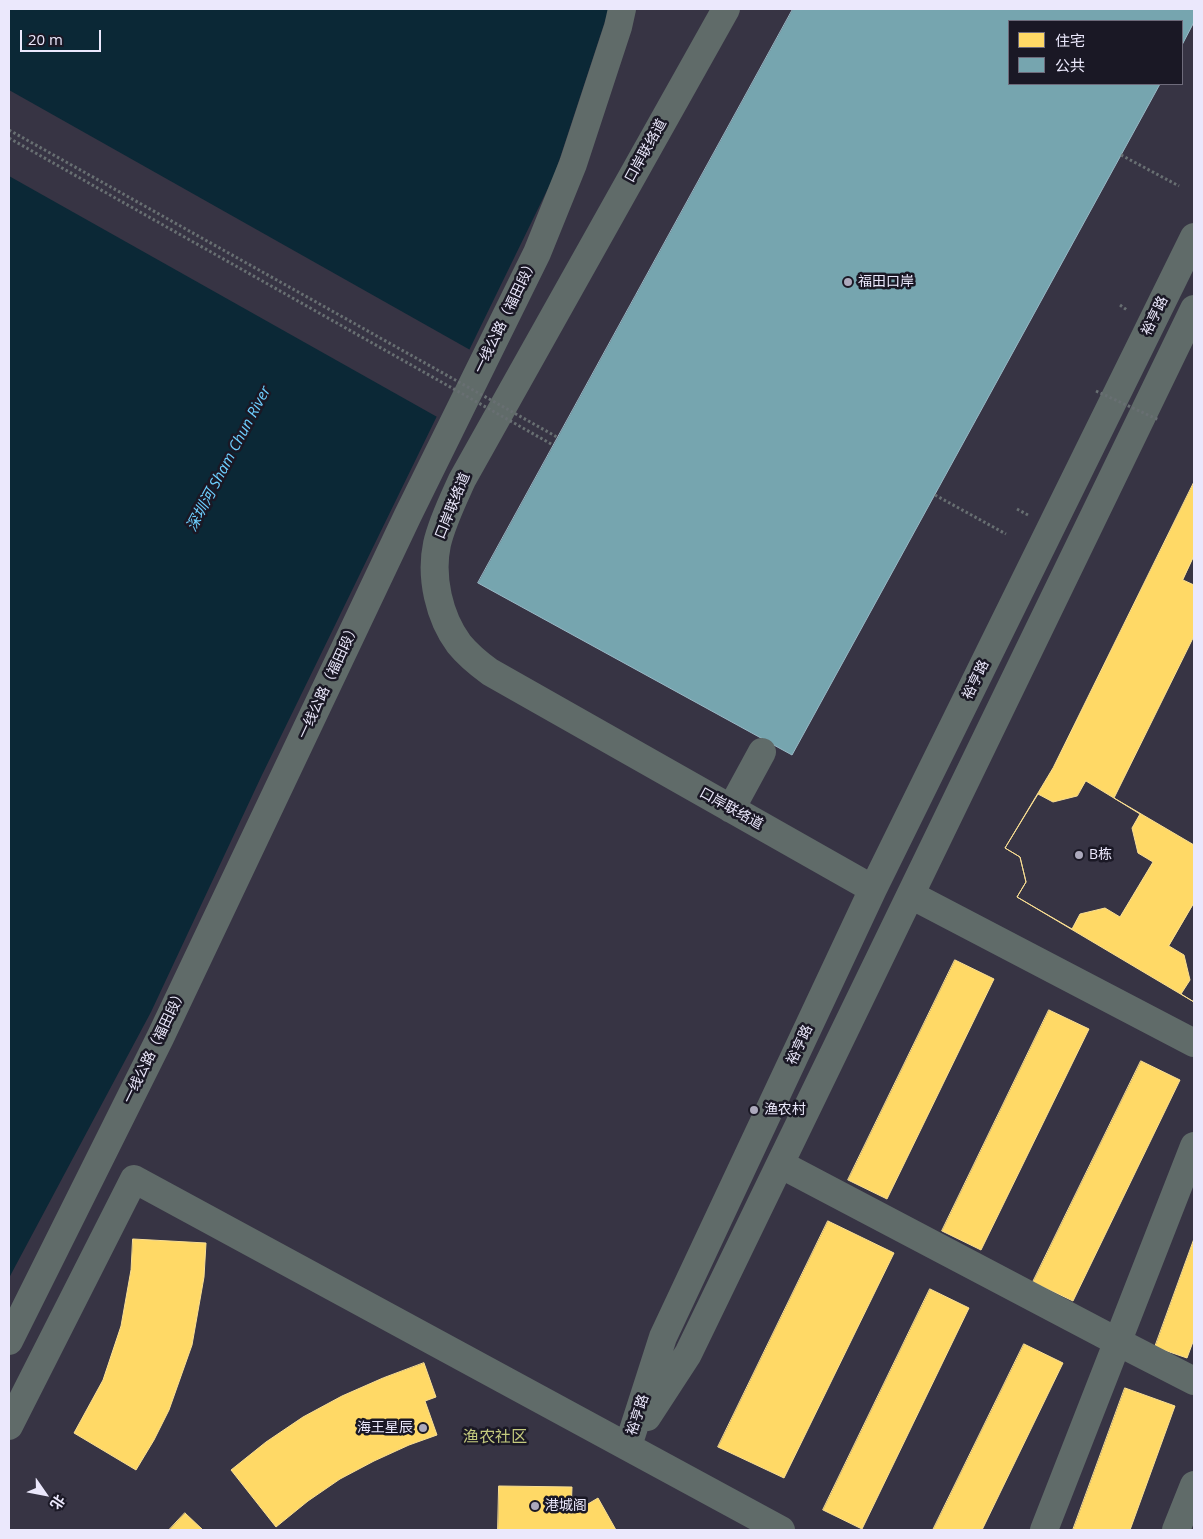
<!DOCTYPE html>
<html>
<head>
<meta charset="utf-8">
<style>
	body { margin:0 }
	#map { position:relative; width:1203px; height:1539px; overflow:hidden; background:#373444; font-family:"Open Sans","Noto Sans SC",sans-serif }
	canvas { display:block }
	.frame { position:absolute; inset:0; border:10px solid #ebe8fc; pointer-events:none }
	.legend { position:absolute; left:1008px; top:20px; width:175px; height:65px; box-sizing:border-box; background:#1a1825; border:1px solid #6e6b7b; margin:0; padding:6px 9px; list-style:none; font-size:15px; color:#ebe8fc }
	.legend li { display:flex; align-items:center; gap:10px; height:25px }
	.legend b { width:25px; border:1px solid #6e6b7b }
	.north { position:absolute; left:20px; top:1469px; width:50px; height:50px; -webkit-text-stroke:4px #1a1825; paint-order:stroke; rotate:123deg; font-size:14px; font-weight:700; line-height:20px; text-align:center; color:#ebe8fc }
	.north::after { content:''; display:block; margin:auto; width:18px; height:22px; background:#ebe8fc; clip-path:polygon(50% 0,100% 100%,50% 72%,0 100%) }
	.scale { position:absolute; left:20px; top:30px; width:81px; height:22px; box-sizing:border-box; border:2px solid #ebe8fc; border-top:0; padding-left:6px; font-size:15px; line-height:18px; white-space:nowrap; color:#ebe8fc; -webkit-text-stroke:4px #1a1825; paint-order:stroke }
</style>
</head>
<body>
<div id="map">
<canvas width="1203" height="1539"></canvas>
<div class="frame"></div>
<ul class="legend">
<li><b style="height:14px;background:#ffd966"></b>住宅</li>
<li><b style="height:14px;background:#76a5af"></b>公共</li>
</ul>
<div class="north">北</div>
<div class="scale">20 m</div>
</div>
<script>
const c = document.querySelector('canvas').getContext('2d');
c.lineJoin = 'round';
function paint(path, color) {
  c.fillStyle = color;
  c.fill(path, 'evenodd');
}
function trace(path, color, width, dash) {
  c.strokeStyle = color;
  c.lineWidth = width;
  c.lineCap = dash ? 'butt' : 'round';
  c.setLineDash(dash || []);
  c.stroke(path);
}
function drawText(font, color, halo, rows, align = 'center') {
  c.font = font + ' "Open Sans","Noto Sans SC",sans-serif';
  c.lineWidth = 5;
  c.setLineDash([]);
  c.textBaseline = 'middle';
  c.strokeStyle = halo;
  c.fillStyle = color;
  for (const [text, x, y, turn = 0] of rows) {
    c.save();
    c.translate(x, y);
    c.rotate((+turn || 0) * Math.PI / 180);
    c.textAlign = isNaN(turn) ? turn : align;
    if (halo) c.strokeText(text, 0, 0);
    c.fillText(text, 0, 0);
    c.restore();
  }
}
paint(new Path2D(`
	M 9,9 L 609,9 L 554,176 L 261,777 L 151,1012 L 9,1278 Z`), '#0b2836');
paint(new Path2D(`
	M 9,90 L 472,351 L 439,418 L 9,176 Z`), '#373444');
const homes = new Path2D(`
	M 1194,482 L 1194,636 L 1114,798 L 1194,845 L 1194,1002 L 1017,897 L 1026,882 L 1020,857 L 1005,848 L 1053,768 Z
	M 1194,556 L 1194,585 L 1183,580 Z
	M 1086,781 L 1140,814 L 1132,828 L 1138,853 L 1153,862 L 1120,917 L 1105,908 L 1080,914 L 1072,929 L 1017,897 L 1026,882 L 1020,857 L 1005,848 L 1038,794 L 1053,802 L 1077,796 Z
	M 1194,903 L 1194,1002 L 1181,994 L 1190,980 L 1184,955 L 1169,946 Z
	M 955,960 L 994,979 L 887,1199 L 848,1180 Z
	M 1049,1010 L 1089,1029 L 981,1250 L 942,1231 Z
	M 1141,1061 L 1180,1080 L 1073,1301 L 1033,1282 Z
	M 828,1221 L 894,1253 L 784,1478 L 718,1447 Z
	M 133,1239 L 206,1243 L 204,1277 L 192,1345 L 169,1410 L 154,1440 L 136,1470 L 74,1433 L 103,1380 L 121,1326 L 131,1270 Z
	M 1194,1239 L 1194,1339 L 1187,1358 L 1155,1347 Z
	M 930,1289 L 969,1308 L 862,1529 L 823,1510 Z
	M 1024,1344 L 1063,1363 L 982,1530 L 933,1530 Z
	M 424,1363 L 436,1397 L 425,1401 L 437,1435 L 409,1445 L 374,1461 L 340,1479 L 308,1501 L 276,1527 L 231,1470 L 266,1442 L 303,1417 L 342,1396 L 383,1378 Z
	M 1125,1388 L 1175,1406 L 1130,1530 L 1073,1530 Z
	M 499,1486 L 572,1487 L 571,1514 L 598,1498 L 616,1530 L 498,1530 Z
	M 185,1513 L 203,1530 L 169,1530 Z`);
paint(homes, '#ffd966');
trace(homes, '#f9de93', 1);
const public = new Path2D(`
	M 793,9 L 1194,9 L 1194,22 L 1182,45 L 1182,21 L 1009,21 L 1009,84 L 1160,84 L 792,755 L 478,583 Z`);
paint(public, '#76a5af');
trace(public, '#99b9c6', 1);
trace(new Path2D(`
	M 1121,155 L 1179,186
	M 1120,305 L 1127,310
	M 935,495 L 1006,534
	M 1017,509 L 1028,515`), '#686f72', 3, [2.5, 2.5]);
trace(new Path2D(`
	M 726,9 L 462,480 C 453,500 442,522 437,544 C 430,577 439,617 459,644 C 468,655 479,664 490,672 L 873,889
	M 731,809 L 762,752
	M 911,895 L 1194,1043
	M 780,1164 L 1118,1342 L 1194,1381
	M 9,1341 L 160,1038 L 408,515 L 537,253 L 573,164 L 618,27 L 622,9
	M 647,1417 L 688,1354 L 1194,309
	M 9,1426 L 134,1179 L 781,1530
	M 628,1446 L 663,1337 L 873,889 L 1194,237
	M 1044,1530 L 1194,1146
	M 1176,1530 L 1194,1485`), '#606b69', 28);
trace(new Path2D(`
	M 9,130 L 557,437
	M 9,138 L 553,445
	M 1096,391 L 1159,420`), '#686f72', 3, [2.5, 2.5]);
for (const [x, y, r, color] of [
	[848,282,5,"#aca9bc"],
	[1079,855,5,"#aca9bc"],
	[754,1110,5,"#aca9bc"],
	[423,1428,5,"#aca9bc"],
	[535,1506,5,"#aca9bc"]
]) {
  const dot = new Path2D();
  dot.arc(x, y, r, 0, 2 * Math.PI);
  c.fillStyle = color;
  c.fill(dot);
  trace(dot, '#1a1825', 2);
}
drawText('14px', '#ebe8fc', '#1a1825', [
	["口岸联络道",646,151,-61],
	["一线公路（福田段）",506,316,-64],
	["裕亨路",1155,316,-64],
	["口岸联络道",453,506,-68],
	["裕亨路",976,680,-64],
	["一线公路（福田段）",329,681,-65],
	["口岸联络道",731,809,29],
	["裕亨路",800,1045,-65],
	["一线公路（福田段）",155,1046,-64],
	["裕亨路",638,1415,-72]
]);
drawText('14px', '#ebe8fc', '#1a1825', [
	["福田口岸",858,282],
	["B栋",1089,855],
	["渔农村",764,1110],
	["海王星辰",413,1428,"right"],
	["港城阁",545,1506]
], 'left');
drawText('italic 15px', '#6ecfff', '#1a1825', [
	["深圳河 Sham Chun River",229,459,-62]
]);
drawText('16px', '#c5cb7e', '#1a1825', [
	["渔农社区",495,1437]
]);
</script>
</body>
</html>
